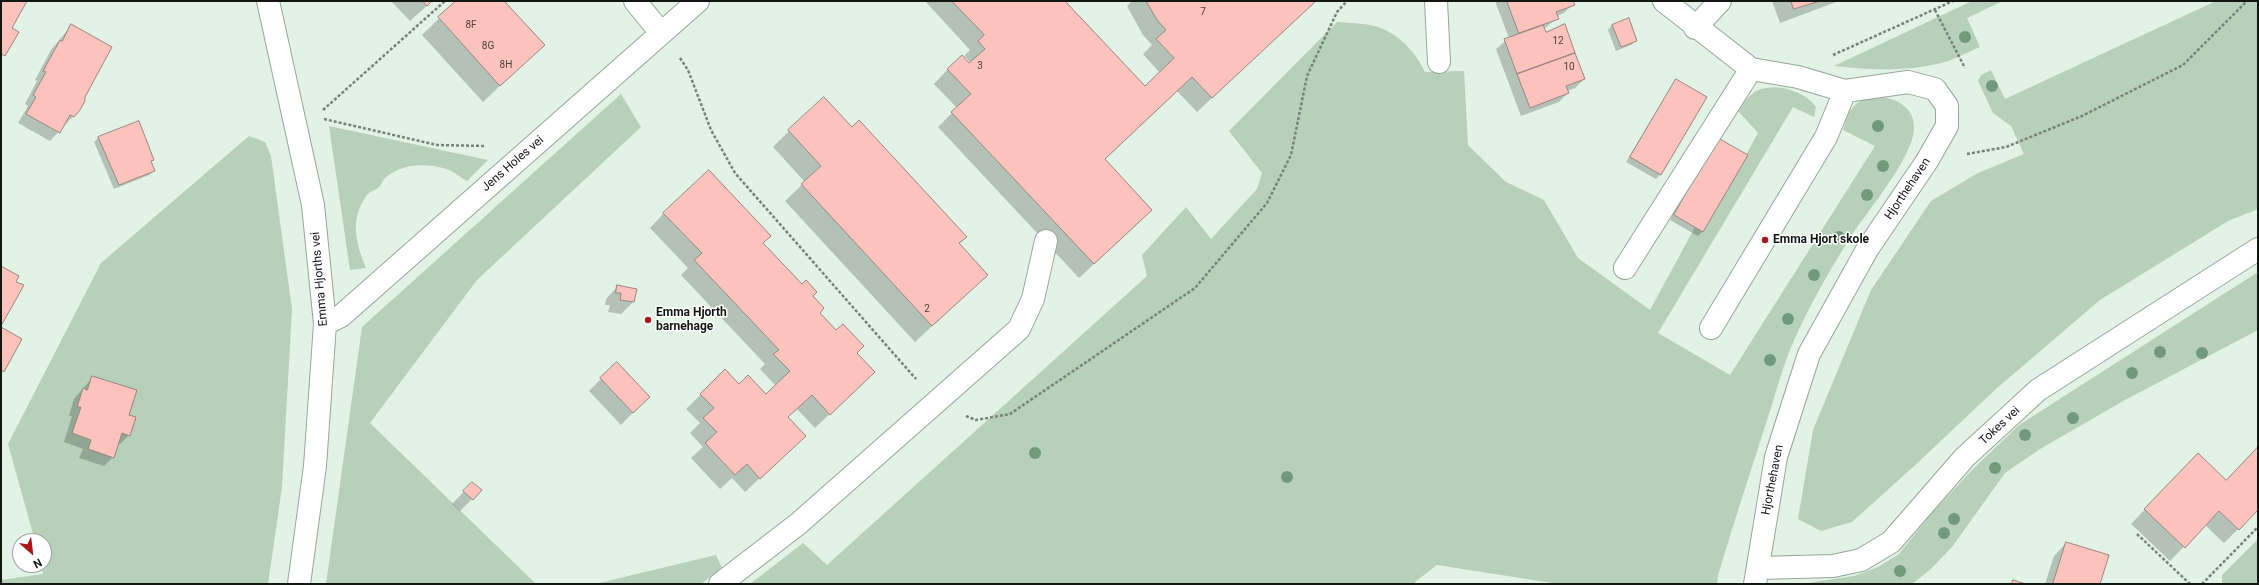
<!DOCTYPE html>
<html>
<head>
<meta charset="utf-8">
<style>
	body { margin:0 }
	#map { position:relative; width:2259px; height:585px; overflow:hidden; background:#e2f2e4; font-family:Roboto,sans-serif }
	canvas { display:block }
	.frame { position:absolute; inset:0; border:2px solid #111611; pointer-events:none }
	.north { position:absolute; left:12px; top:533px; width:40px; height:40px; box-sizing:border-box; background:#fff; border:1px solid #a0a2a0; border-radius:50%; rotate:152deg; font-size:11px; font-weight:700; line-height:16px; text-align:center; color:#111611 }
	.north::after { content:''; display:block; margin:auto; width:14px; height:18px; background:#aa1619; clip-path:polygon(50% 0,100% 100%,50% 72%,0 100%) }
</style>
</head>
<body>
<div id="map">
<canvas width="2259" height="585"></canvas>
<div class="frame"></div>
<div class="north">N</div>
</div>
<script>
const c = document.querySelector('canvas').getContext('2d');
c.lineJoin = 'round';
function paint(path, color) {
  c.fillStyle = color;
  c.fill(path, 'evenodd');
}
function trace(path, color, width, dash) {
  c.strokeStyle = color;
  c.lineWidth = width;
  c.lineCap = dash ? 'butt' : 'round';
  c.setLineDash(dash || []);
  c.stroke(path);
}
function drawText(font, color, halo, rows, align = 'center') {
  c.font = font + ' Roboto,sans-serif';
  c.lineWidth = 3;
  c.setLineDash([]);
  c.textBaseline = 'middle';
  c.strokeStyle = halo;
  c.fillStyle = color;
  for (const [text, x, y, turn = 0] of rows) {
    c.save();
    c.translate(x, y);
    c.rotate((+turn || 0) * Math.PI / 180);
    c.textAlign = isNaN(turn) ? turn : align;
    if (halo) c.strokeText(text, 0, 0);
    c.fillText(text, 0, 0);
    c.restore();
  }
}
paint(new Path2D(`
	M 1972,1 L 2003,1 L 1967,18 L 1980,47 C 1968,52 1954,60 1941,63 C 1904,72 1871,70 1834,66 Z
	M 2216,1 L 2258,1 L 2258,209 L 2228,221 L 2100,300 L 1997,388 L 1912,468 L 1852,522 L 1821,531 L 1798,519 L 1813,430 L 1871,290 L 1931,201 L 1978,173 L 2024,154 L 2011,126 L 1993,113 L 1978,81 L 1981,75 L 1991,70 L 2005,99 Z
	M 1337,22 C 1349,23 1363,23 1375,26 C 1397,32 1416,52 1425,72 L 1464,71 L 1468,145 L 1506,182 L 1544,200 L 1578,258 L 1650,310 L 1695,227 L 1703,232 L 1758,133 L 1738,111 C 1742,106 1746,98 1752,94 C 1770,80 1804,90 1816,107 L 1814,117 L 1793,107 L 1658,333 L 1730,375 L 1875,146 L 1843,130 C 1846,120 1847,113 1854,106 C 1871,88 1917,98 1914,130 C 1912,157 1869,210 1853,233 C 1831,268 1808,307 1792,345 C 1782,368 1776,393 1768,417 C 1751,470 1734,522 1718,575 L 1717,584 L 1559,584 L 1437,565 L 1415,582 L 1415,584 L 750,584 L 803,543 L 827,565 L 1147,276 L 1142,255 L 1186,207 L 1211,239 L 1257,189 L 1262,173 L 1229,131 Z
	M 621,94 L 641,127 L 477,280 L 370,423 L 536,584 L 326,584 L 362,327 Z
	M 329,126 L 488,160 L 467,181 C 460,177 453,171 446,169 C 428,162 398,164 384,179 C 382,181 382,185 379,187 C 376,190 370,191 367,195 C 349,219 356,244 366,268 L 350,270 Z
	M 249,136 L 265,142 L 271,156 L 292,309 L 282,487 L 268,584 L 1,584 L 1,580 L 43,574 L 41,565 L 44,565 L 44,541 L 35,541 L 8,444 L 101,263 Z
	M 2258,272 L 2258,330 L 2125,400 L 2040,449 L 2005,473 L 1952,547 L 1931,569 L 1912,584 L 1801,584 L 1854,576 L 1878,567 L 1899,554 L 1931,514 L 1971,471 L 2019,425 Z
	M 2258,539 L 2258,584 L 2222,584 L 2222,575 Z
	M 716,555 L 722,568 L 701,584 L 595,584 Z`), '#b6d0b9');
paint(new Path2D(`
	M 391,1 L 432,1 L 410,21 Z
	M 457,1 L 503,1 L 543,45 L 483,102 L 422,35 Z
	M 925,1 L 1063,1 L 1145,88 L 1160,73 L 1143,54 L 1152,45 L 1143,35 L 1127,6 L 1132,1 L 1315,1 L 1197,112 L 1177,91 L 1104,160 L 1137,224 L 1079,278 L 938,127 L 957,108 L 934,84 L 948,69 L 971,63 L 964,56 L 970,50 Z
	M 1495,1 L 1572,1 L 1573,4 L 1564,13 L 1557,16 L 1557,18 L 1544,29 L 1584,79 L 1575,88 L 1567,91 L 1568,93 L 1559,102 L 1521,116 L 1496,49 L 1509,38 Z
	M 1772,1 L 1839,1 L 1780,23 Z
	M 1612,25 L 1636,40 L 1631,45 L 1616,51 L 1608,30 Z
	M 71,26 L 84,97 L 80,109 L 50,141 L 18,123 L 28,106 L 25,104 L 37,81 L 35,80 L 51,50 Z
	M 1676,80 L 1660,175 L 1656,179 L 1626,162 Z
	M 852,128 L 958,244 L 970,291 L 915,342 L 785,201 L 805,182 L 773,147 L 789,131 Z
	M 99,137 L 153,160 L 151,162 L 154,171 L 149,175 L 114,189 L 94,142 Z
	M 1714,143 L 1703,231 L 1698,236 L 1670,220 Z
	M 664,213 L 770,236 L 762,244 L 812,296 L 818,313 L 856,353 L 859,386 L 815,428 L 797,409 L 787,418 L 790,450 L 745,492 L 732,478 L 720,489 L 691,458 L 703,447 L 690,433 L 700,423 L 686,409 L 725,371 L 739,385 L 766,395 L 776,386 L 760,369 L 765,364 L 681,275 L 688,268 L 650,228 Z
	M 618,286 L 633,302 L 621,314 L 608,312 L 610,305 L 605,305 L 606,299 Z
	M 616,364 L 648,397 L 621,425 L 589,391 Z
	M 93,377 L 128,415 L 129,435 L 120,444 L 118,444 L 113,457 L 104,466 L 79,458 L 83,449 L 64,442 L 72,416 L 69,416 L 74,399 Z
	M 2258,448 L 2258,509 L 2224,543 L 2205,525 L 2170,561 L 2131,524 L 2184,469 L 2226,481 Z
	M 472,483 L 472,499 L 460,511 L 452,504 Z
	M 2066,543 L 2099,584 L 2045,584 L 2054,556 Z`), '#0003');
const building = new Path2D(`
	M 1,1 L 27,1 L 12,28 L 19,32 L 5,56 L 1,54 Z
	M 423,1 L 432,1 L 427,6 Z
	M 456,1 L 504,1 L 545,45 L 500,86 L 438,17 Z
	M 952,1 L 1065,1 L 1145,86 L 1174,58 L 1156,39 L 1166,30 L 1157,20 L 1146,1 L 1316,1 L 1212,98 L 1192,77 L 1105,159 L 1152,210 L 1094,264 L 951,112 L 971,94 L 947,69 L 962,55 L 969,63 L 985,49 L 978,41 L 984,35 Z
	M 1507,1 L 1573,1 L 1575,5 L 1556,12 L 1559,19 L 1519,33 Z
	M 1791,1 L 1820,1 L 1794,9 Z
	M 1629,18 L 1637,41 L 1621,47 L 1612,25 Z
	M 71,24 L 112,47 L 85,97 L 85,101 L 80,110 L 74,117 L 70,115 L 60,133 L 26,114 L 36,97 L 33,95 L 46,72 L 43,71 L 60,40 L 62,41 Z
	M 1565,24 L 1575,53 L 1517,74 L 1504,39 L 1543,25 L 1546,32 Z
	M 1575,53 L 1585,79 L 1566,86 L 1569,93 L 1530,108 L 1517,74 Z
	M 1676,79 L 1707,97 L 1661,175 L 1630,157 Z
	M 824,97 L 852,127 L 859,120 L 967,237 L 959,243 L 988,275 L 932,326 L 801,184 L 821,166 L 788,130 Z
	M 139,121 L 154,160 L 151,161 L 155,171 L 119,185 L 98,137 Z
	M 1718,138 L 1748,155 L 1703,232 L 1674,215 Z
	M 709,170 L 771,236 L 763,243 L 802,284 L 806,280 L 817,292 L 813,296 L 824,308 L 820,313 L 836,330 L 843,324 L 864,346 L 857,353 L 875,372 L 830,415 L 812,395 L 788,417 L 806,436 L 760,479 L 747,464 L 735,475 L 705,443 L 717,432 L 703,418 L 714,408 L 700,394 L 725,369 L 739,384 L 748,375 L 766,394 L 790,371 L 773,354 L 779,350 L 694,260 L 702,253 L 663,213 Z
	M 1,266 L 19,276 L 16,282 L 24,285 L 1,326 Z
	M 617,285 L 637,289 L 634,302 L 620,300 L 621,293 L 616,293 Z
	M 1,327 L 22,339 L 4,372 L 1,370 Z
	M 617,362 L 650,397 L 633,413 L 600,378 Z
	M 92,376 L 137,390 L 129,415 L 136,417 L 130,436 L 122,433 L 114,458 L 88,449 L 91,440 L 72,433 L 81,407 L 77,407 L 83,388 L 87,390 Z
	M 2258,447 L 2258,510 L 2239,530 L 2219,511 L 2185,548 L 2144,509 L 2198,453 L 2226,480 Z
	M 472,482 L 482,490 L 473,500 L 463,491 Z
	M 2066,542 L 2109,555 L 2100,584 L 2053,584 Z
	M 2013,580 L 2026,584 L 2012,584 Z`);
paint(building, '#fbc3bb');
trace(building, '#9a8582', 1);
const minor = new Path2D(`
	M 268,1 L 313,205 L 325,324 L 315,466 L 299,584
	M 635,1 L 661,33
	M 1436,1 L 1439,62
	M 1664,1 L 1751,69 L 1798,77 L 1845,91 L 1908,82 L 1935,89 L 1947,106 L 1947,126 L 1927,161 L 1868,248 L 1809,354 L 1776,457 L 1755,584
	M 1695,28 L 1720,1
	M 1625,268 L 1751,69
	M 325,324 L 341,316 L 698,1
	M 1711,328 L 1826,137 L 1845,91
	M 1758,568 L 1833,566 L 1861,560 L 1891,542 L 1965,457 L 2038,390 L 2258,249
	M 720,584 L 798,524 L 1019,329 L 1033,299 L 1046,241`);
trace(minor, '#96a698', 24);
trace(new Path2D(`
	M 1935,10 L 1965,68
	M 1833,55 L 1953,1
	M 680,58 L 688,70 L 711,130 L 735,173 L 916,379
	M 323,110 L 445,1
	M 324,119 L 437,145 L 486,146
	M 1967,154 L 2006,147 L 2082,116 L 2183,65 L 2247,1
	M 966,416 L 976,420 L 1010,414 L 1195,288 L 1267,203 L 1291,155 L 1307,76 L 1337,12 L 1347,1
	M 2137,534 L 2190,584
	M 2202,584 L 2258,527`), '#788279', 2.5, [3, 2]);
trace(minor, '#fff', 22);
c.fillStyle = '#719a7c';
for (const [x, y] of [
	[1965,37],
	[1992,86],
	[1878,126],
	[1883,166],
	[1867,195],
	[1839,237],
	[1814,275],
	[1788,319],
	[2160,352],
	[2202,353],
	[1770,360],
	[2132,373],
	[2073,418],
	[2025,435],
	[1035,453],
	[1995,468],
	[1287,477],
	[1954,519],
	[1944,533],
	[1900,571]
]) {
  c.beginPath();
  c.arc(x, y, 6, 0, 2 * Math.PI);
  c.fill();
}
for (const [x, y, r, color] of [
	[1765,240,4,"#aa1619"],
	[648,320,4,"#aa1619"]
]) {
  const dot = new Path2D();
  dot.arc(x, y, r, 0, 2 * Math.PI);
  c.fillStyle = color;
  c.fill(dot);
  trace(dot, '#fff', 1.5);
}
drawText('10px', '#4c413c', null, [
	["7",1203,12],
	["8F",471,25],
	["12",1558,41],
	["8G",488,46],
	["8H",506,65],
	["3",980,66],
	["10",1569,67],
	["2",927,309]
]);
drawText('12px', '#111611', '#fff', [
	["Jens Holes vei",513,164,-41],
	["Hjorthehaven",1908,189,-56],
	["Emma Hjorths vei",320,279,-95],
	["Tokes vei",2000,426,-43],
	["Hjorthehaven",1773,480,-79]
]);
drawText('bold 12px', '#111611', '#fff', [
	["Emma Hjort skole",1773,240],
	["Emma Hjorth",656,313],
	["barnehage",656,327]
], 'left');
</script>
</body>
</html>
